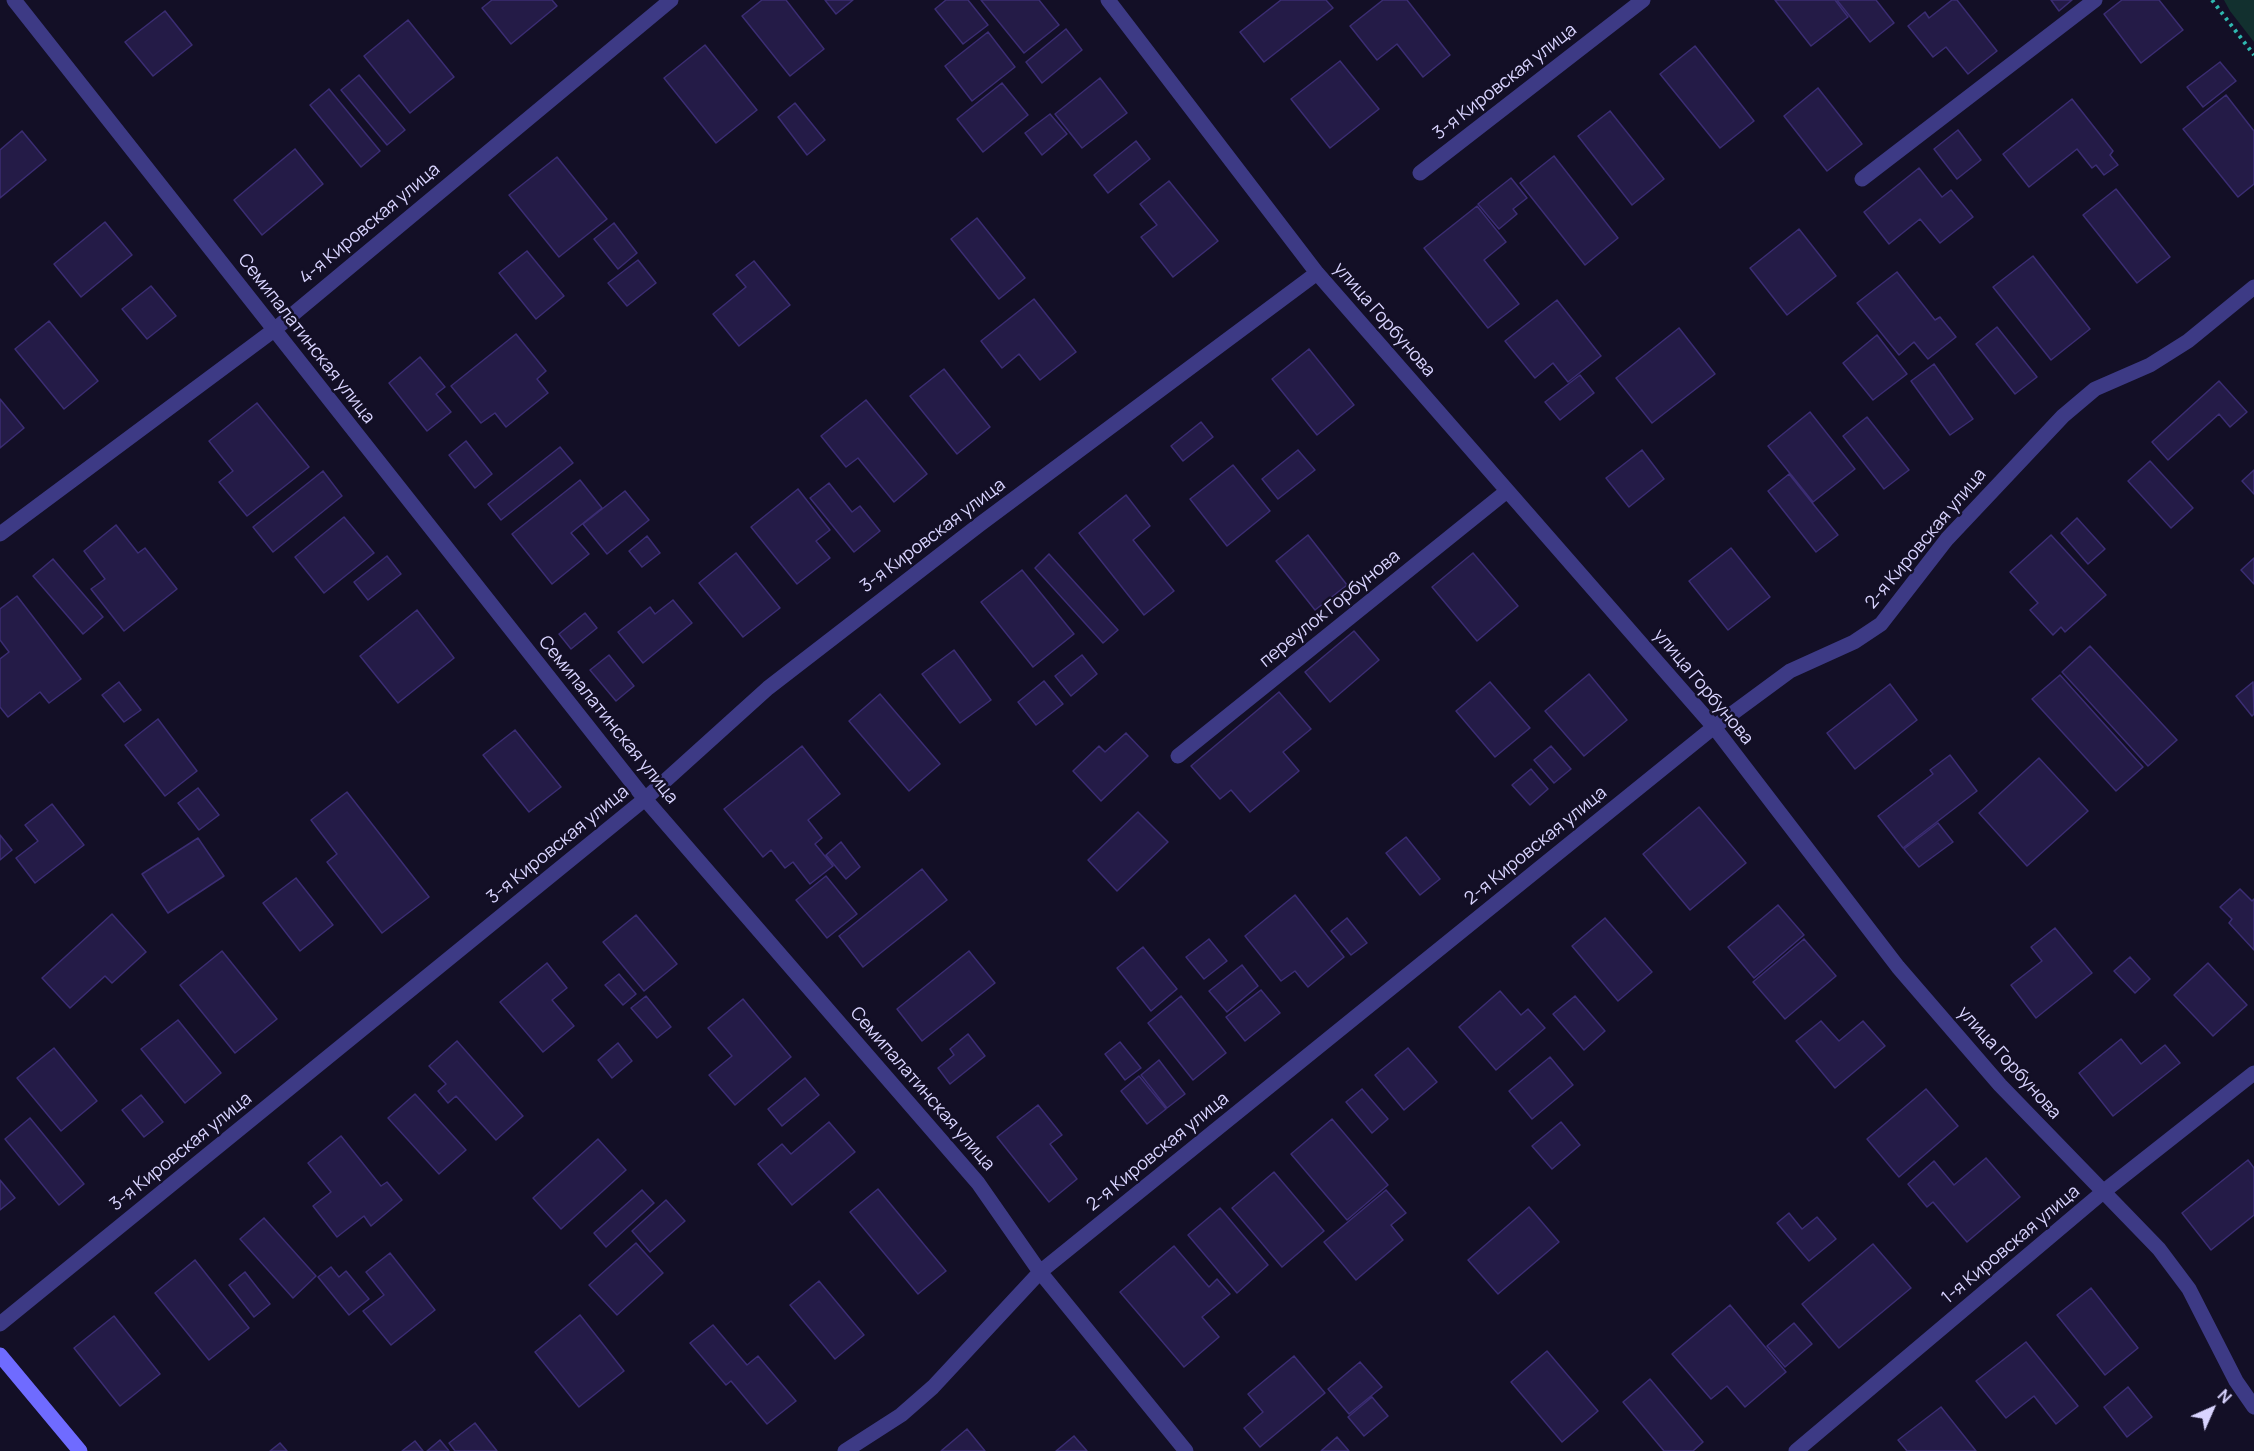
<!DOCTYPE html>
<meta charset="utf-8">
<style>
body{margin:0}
#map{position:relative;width:2254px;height:1451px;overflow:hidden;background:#130f26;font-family:Manrope,sans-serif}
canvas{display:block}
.north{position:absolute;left:2182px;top:1379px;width:60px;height:60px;-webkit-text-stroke:4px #130f26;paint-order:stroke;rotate:45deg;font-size:16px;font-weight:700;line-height:24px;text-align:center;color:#d9d4ff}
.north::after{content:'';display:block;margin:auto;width:21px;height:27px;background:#d9d4ff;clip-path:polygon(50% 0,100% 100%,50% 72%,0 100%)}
</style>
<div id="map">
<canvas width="2254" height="1451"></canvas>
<div class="north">N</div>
</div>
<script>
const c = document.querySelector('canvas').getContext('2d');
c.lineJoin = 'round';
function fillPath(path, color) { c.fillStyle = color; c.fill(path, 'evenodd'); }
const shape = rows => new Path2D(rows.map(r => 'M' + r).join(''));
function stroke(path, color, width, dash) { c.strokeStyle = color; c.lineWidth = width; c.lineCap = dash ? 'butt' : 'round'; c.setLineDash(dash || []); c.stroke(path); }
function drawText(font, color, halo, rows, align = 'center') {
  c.font = font + ' Manrope,sans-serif'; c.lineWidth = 5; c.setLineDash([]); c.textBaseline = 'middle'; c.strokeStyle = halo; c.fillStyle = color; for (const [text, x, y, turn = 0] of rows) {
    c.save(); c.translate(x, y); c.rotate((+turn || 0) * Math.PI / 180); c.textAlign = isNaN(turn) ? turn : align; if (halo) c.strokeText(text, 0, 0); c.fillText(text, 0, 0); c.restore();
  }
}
const green = shape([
 [2224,0,2254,0,2254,42,2230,11]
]);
const building = shape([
 [492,0,552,0,557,6,511,44,482,8,492,0],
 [762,0,786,0,824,49,790,76,742,16,762,0],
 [825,0,853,0,836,14,825,0],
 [946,0,968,0,988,25,963,44,935,9,946,0],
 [981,0,1039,0,1059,25,1024,53,981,0],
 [1281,0,1326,0,1333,8,1264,62,1240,32,1281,0],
 [1383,0,1407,0,1450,55,1423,77,1397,44,1377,60,1350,26,1383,0],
 [1775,0,1835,0,1848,17,1811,46,1775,0],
 [1837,0,1876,0,1894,23,1870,42,1837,0],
 [1952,0,1957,0,1997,51,1968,74,1946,47,1933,57,1908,26,1925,12,1929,18,1952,0],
 [2051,0,2072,0,2059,11,2051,0],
 [2122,0,2159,0,2183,30,2141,63,2104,14,2122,0],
 [165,11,192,45,153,76,125,42,165,11],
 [408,20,454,77,410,113,364,56,408,20],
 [1066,29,1082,50,1042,83,1026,62,1066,29],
 [988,32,1015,67,972,101,945,66,988,32],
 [705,45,757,110,716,143,664,78,705,45],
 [1695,46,1754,121,1720,148,1660,74,1695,46],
 [1340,61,1379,109,1330,148,1291,99,1340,61],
 [2220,62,2236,81,2203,107,2187,87,2220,62],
 [359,75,405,130,387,145,341,90,359,75],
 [1100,78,1127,113,1082,148,1055,114,1100,78],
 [1002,83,1028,115,983,152,957,119,1002,83],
 [1818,88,1862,144,1827,171,1784,116,1818,88],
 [329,89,380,151,361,167,310,105,329,89],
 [2226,95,2254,131,2254,184,2238,197,2183,129,2226,95],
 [2072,99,2113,151,2110,155,2118,165,2104,175,2096,165,2092,168,2077,149,2029,187,2003,154,2072,99],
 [795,103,825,140,807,155,778,117,795,103],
 [1610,111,1664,179,1632,205,1578,136,1610,111],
 [1050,114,1067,134,1042,155,1025,133,1050,114],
 [1958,130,1981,160,1957,179,1934,149,1958,130],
 [22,131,46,160,0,198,0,150,22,131],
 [1136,141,1150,159,1108,193,1094,175,1136,141],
 [295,149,323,184,262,235,234,200,295,149],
 [1554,156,1618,238,1585,265,1520,183,1554,156],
 [557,157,607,219,559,257,509,195,557,157],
 [1919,168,1942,197,1951,190,1973,217,1940,243,1920,219,1889,244,1864,212,1919,168],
 [1511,178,1527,198,1513,209,1517,214,1499,229,1478,204,1511,178],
 [1169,181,1218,241,1173,277,1141,237,1157,225,1140,204,1169,181],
 [2116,189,2170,257,2137,283,2083,215,2116,189],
 [1477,206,1506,242,1484,260,1519,304,1488,328,1424,248,1477,206],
 [977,218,1025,278,999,299,951,239,977,218],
 [105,222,132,255,81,297,54,264,105,222],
 [614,223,637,253,618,269,594,239,614,223],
 [1799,229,1836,276,1787,315,1750,268,1799,229],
 [527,251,564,296,536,319,499,273,527,251],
 [2033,256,2090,329,2051,360,1993,287,2033,256],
 [638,260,656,283,627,306,608,283,638,260],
 [754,261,790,305,739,346,713,314,746,287,736,275,754,261],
 [1897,272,1935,320,1940,317,1956,337,1928,359,1914,342,1899,355,1857,303,1897,272],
 [151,286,176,316,147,339,122,309,151,286],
 [1034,299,1076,352,1040,380,1019,354,1002,368,981,341,1034,299],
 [1557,300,1601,356,1568,382,1553,363,1535,378,1505,341,1557,300],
 [49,321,98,381,64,409,15,349,49,321],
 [1997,327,2037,377,2015,394,1976,344,1997,327],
 [1679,328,1715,374,1652,423,1616,378,1679,328],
 [516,334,546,371,537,379,548,393,506,427,495,413,481,423,451,386,516,334],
 [1877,335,1907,374,1873,400,1843,363,1877,335],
 [1309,349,1354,405,1317,435,1272,379,1309,349],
 [420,357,445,387,436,394,451,412,427,431,389,383,420,357],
 [1934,364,1973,419,1950,435,1911,381,1934,364],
 [944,369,990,427,957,454,910,396,944,369],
 [1580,375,1594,393,1560,420,1545,402,1580,375],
 [2219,381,2247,412,2230,427,2219,414,2168,460,2152,442,2219,381],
 [0,399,24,428,0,448,0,399],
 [866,400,927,474,894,502,858,458,846,467,821,436,866,400],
 [257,403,309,467,247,516,219,482,233,471,209,441,257,403],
 [1810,412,1855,469,1813,502,1768,446,1810,412],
 [1867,417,1909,470,1884,489,1843,436,1867,417],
 [1201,422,1213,437,1183,461,1171,446,1201,422],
 [466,441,492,474,475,488,449,455,466,441],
 [560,447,573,463,501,520,488,504,560,447],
 [1298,450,1315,470,1278,499,1262,479,1298,450],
 [1642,450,1664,479,1629,507,1606,478,1642,450],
 [2150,461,2193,508,2171,528,2128,481,2150,461],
 [1233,465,1270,511,1227,546,1190,499,1233,465],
 [2254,470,2254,494,2242,481,2254,470],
 [323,471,342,496,273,552,253,527,323,471],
 [1789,474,1838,535,1816,552,1768,491,1789,474],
 [580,480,602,508,571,533,589,554,552,584,512,534,580,480],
 [829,483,852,512,860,506,880,531,854,552,810,498,829,483],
 [798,489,830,530,816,541,830,558,797,584,751,527,798,489],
 [625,491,649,520,607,554,583,524,625,491],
 [1126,495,1150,526,1133,540,1174,591,1144,615,1079,533,1126,495],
 [344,517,374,553,324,593,295,557,344,517],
 [2077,518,2105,549,2088,564,2061,533,2077,518],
 [116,525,138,553,145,548,177,589,124,631,91,589,105,579,84,551,116,525],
 [1308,535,1347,585,1315,610,1276,561,1308,535],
 [2051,535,2106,595,2065,632,2061,627,2053,635,2030,610,2038,603,2010,572,2051,535],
 [647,536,660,553,642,567,629,551,647,536],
 [1731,548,1770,597,1728,630,1689,581,1731,548],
 [736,553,780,608,743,637,699,583,736,553],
 [1473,553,1518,606,1477,641,1432,587,1473,553],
 [1049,554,1118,630,1103,643,1035,568,1049,554],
 [387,556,401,574,368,600,354,582,387,556],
 [2254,558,2254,584,2241,570,2254,558],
 [53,559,103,617,83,634,33,576,53,559],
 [1022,570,1074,634,1033,667,981,602,1022,570],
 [17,596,81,679,49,703,40,692,8,717,0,707,0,659,9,652,0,640,0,609,17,596],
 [673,600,692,623,643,663,618,632,650,607,655,614,673,600],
 [417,610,454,658,398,703,360,656,417,610],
 [585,613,597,628,571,649,559,634,585,613],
 [1354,631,1379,660,1330,702,1305,672,1354,631],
 [2090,646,2177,740,2148,766,2062,672,2090,646],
 [954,650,991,700,960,723,922,674,954,650],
 [609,655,634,686,616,701,590,670,609,655],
 [1082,655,1097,674,1071,696,1055,676,1082,655],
 [1589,674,1627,720,1584,756,1545,711,1589,674],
 [2060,675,2143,767,2116,791,2032,699,2060,675],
 [1044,681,1063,704,1036,725,1018,702,1044,681],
 [119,682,141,710,124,722,102,695,119,682],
 [1490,682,1530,728,1495,757,1456,711,1490,682],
 [2253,682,2254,714,2252,716,2236,696,2253,682],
 [1890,684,1917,720,1855,769,1827,733,1890,684],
 [1279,692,1311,729,1283,752,1299,771,1250,812,1231,790,1220,799,1191,766,1279,692],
 [880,694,940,764,909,791,849,721,880,694],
 [158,719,197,771,165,796,125,745,158,719],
 [515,730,561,787,529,812,483,755,515,730],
 [1126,733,1148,756,1101,801,1073,771,1099,746,1105,752,1126,733],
 [802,746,840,794,808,820,822,838,815,844,833,866,810,884,793,862,785,868,771,850,763,857,724,809,802,746],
 [1551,746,1571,769,1554,783,1534,760,1551,746],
 [1950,755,1977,791,1903,848,1878,816,1933,774,1930,770,1950,755],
 [2039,758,2088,811,2027,866,1979,813,2039,758],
 [1531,769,1548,789,1530,805,1512,785,1531,769],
 [198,788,219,815,199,830,178,803,198,788],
 [347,792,429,897,382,933,327,862,337,854,311,820,347,792],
 [52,804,84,845,35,883,16,858,38,841,25,825,52,804],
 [1699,807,1746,863,1690,910,1643,854,1699,807],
 [1138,812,1168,842,1117,891,1088,860,1138,812],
 [1938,823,1953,842,1919,867,1904,849,1938,823],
 [0,835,12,850,0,860,0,835],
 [1406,837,1440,879,1420,895,1386,853,1406,837],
 [198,838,224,876,168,913,142,874,198,838],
 [841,842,860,867,846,879,826,855,841,842],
 [922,869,947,900,863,967,839,936,922,869],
 [826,876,857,914,827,938,796,900,826,876],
 [296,878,333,925,300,951,263,903,296,878],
 [2240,889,2252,901,2254,899,2254,950,2229,923,2232,919,2220,907,2240,889],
 [1295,895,1344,957,1308,987,1295,971,1281,981,1245,936,1295,895],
 [1778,905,1804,935,1754,978,1728,947,1778,905],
 [112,914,146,952,112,983,105,976,70,1008,42,978,112,914],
 [636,915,677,964,644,991,603,942,636,915],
 [1347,918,1367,943,1351,955,1331,931,1347,918],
 [1605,918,1652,972,1618,1001,1572,946,1605,918],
 [2055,928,2092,973,2036,1018,2011,985,2042,961,2031,947,2055,928],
 [1209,939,1227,961,1204,979,1186,957,1209,939],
 [1804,939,1836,976,1785,1019,1753,982,1804,939],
 [1143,947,1177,989,1151,1011,1117,968,1143,947],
 [222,951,277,1019,235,1053,180,985,222,951],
 [969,951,995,983,922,1041,897,1009,969,951],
 [2130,957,2150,979,2135,993,2114,971,2130,957],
 [547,963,567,988,552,1000,574,1026,543,1052,500,1002,547,963],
 [2208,963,2247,1005,2213,1036,2174,995,2208,963],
 [1242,965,1258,986,1227,1012,1209,991,1242,965],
 [619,974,636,994,623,1005,605,985,619,974],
 [1261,990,1280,1013,1245,1041,1226,1017,1261,990],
 [1500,991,1521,1015,1528,1009,1545,1028,1496,1070,1459,1027,1500,991],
 [646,996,671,1027,657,1038,631,1008,646,996],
 [1181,996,1226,1053,1193,1080,1148,1023,1181,996],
 [1575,996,1605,1031,1584,1050,1553,1014,1575,996],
 [743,999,791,1057,735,1105,709,1075,732,1056,708,1028,743,999],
 [178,1020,221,1073,185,1103,141,1049,178,1020],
 [1821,1021,1839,1041,1863,1021,1885,1046,1835,1088,1796,1041,1821,1021],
 [968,1034,985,1056,950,1084,938,1068,954,1055,950,1049,968,1034],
 [2121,1039,2141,1064,2165,1045,2180,1063,2113,1116,2079,1073,2121,1039],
 [457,1041,523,1116,496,1140,456,1096,448,1103,438,1091,446,1084,429,1066,457,1041],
 [1120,1042,1141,1068,1125,1080,1105,1054,1120,1042],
 [618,1043,632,1061,612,1078,598,1060,618,1043],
 [54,1048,97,1101,61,1131,17,1078,54,1048],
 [1408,1048,1437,1082,1404,1110,1375,1075,1408,1048],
 [1550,1057,1573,1085,1532,1119,1509,1091,1550,1057],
 [1159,1060,1185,1094,1167,1108,1141,1075,1159,1060],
 [1139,1076,1166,1109,1147,1124,1121,1091,1139,1076],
 [805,1078,819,1095,782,1126,768,1109,805,1078],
 [1362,1089,1388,1119,1372,1133,1346,1102,1362,1089],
 [1926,1089,1958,1126,1899,1177,1867,1139,1926,1089],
 [415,1094,466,1150,439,1174,388,1118,415,1094],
 [141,1095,163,1122,144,1137,122,1110,141,1095],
 [1038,1105,1062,1135,1050,1144,1077,1179,1049,1202,997,1137,1038,1105],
 [30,1118,84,1184,59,1205,5,1139,30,1118],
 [1332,1119,1388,1185,1347,1220,1291,1154,1332,1119],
 [829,1122,855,1152,792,1205,758,1164,782,1144,791,1154,829,1122],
 [1561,1122,1580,1145,1552,1169,1532,1146,1561,1122],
 [341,1136,381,1186,387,1182,402,1200,371,1226,364,1216,337,1237,313,1206,331,1192,308,1163,341,1136],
 [598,1139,626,1170,561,1229,533,1198,598,1139],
 [1986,1158,2020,1197,1967,1242,1933,1202,1927,1207,1908,1184,1934,1161,1954,1185,1986,1158],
 [2248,1160,2254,1168,2254,1215,2211,1250,2182,1213,2248,1160],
 [1274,1172,1324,1231,1282,1267,1232,1208,1274,1172],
 [0,1180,15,1198,0,1210,0,1180],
 [878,1189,946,1271,918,1294,850,1212,878,1189],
 [642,1190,654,1203,606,1247,594,1233,642,1190],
 [1386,1190,1406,1213,1391,1225,1403,1240,1356,1280,1324,1242,1386,1190],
 [666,1200,685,1221,650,1252,632,1231,666,1200],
 [1529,1207,1559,1242,1498,1294,1468,1260,1529,1207],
 [1220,1208,1268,1265,1237,1293,1188,1235,1220,1208],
 [1789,1213,1802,1229,1817,1217,1836,1239,1809,1261,1777,1223,1789,1213],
 [264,1218,316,1276,293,1298,240,1239,264,1218],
 [636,1243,663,1273,617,1315,589,1285,636,1243],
 [1873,1244,1911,1288,1839,1348,1802,1304,1873,1244],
 [1174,1246,1209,1287,1217,1279,1230,1294,1202,1317,1219,1337,1184,1367,1120,1292,1174,1246],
 [390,1253,435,1310,391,1345,363,1311,384,1295,366,1272,390,1253],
 [195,1260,249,1328,209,1360,155,1293,195,1260],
 [331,1267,339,1277,346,1271,369,1299,349,1315,318,1277,331,1267],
 [245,1272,270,1304,254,1317,229,1285,245,1272],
 [819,1281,864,1335,835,1359,790,1305,819,1281],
 [2091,1288,2138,1348,2105,1375,2057,1315,2091,1288],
 [1730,1305,1786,1372,1745,1407,1727,1386,1711,1399,1672,1354,1730,1305],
 [580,1315,624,1371,579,1407,535,1352,580,1315],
 [114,1316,160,1374,120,1406,74,1348,114,1316],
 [1794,1323,1812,1344,1785,1367,1767,1346,1794,1323],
 [713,1325,747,1365,758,1356,796,1401,767,1424,731,1381,726,1385,690,1343,713,1325],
 [2026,1342,2078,1406,2056,1424,2034,1396,2006,1418,1976,1381,2026,1342],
 [1547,1351,1598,1411,1562,1442,1511,1382,1547,1351],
 [1294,1356,1325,1393,1260,1447,1244,1428,1263,1412,1248,1394,1294,1356],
 [1360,1362,1382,1387,1349,1414,1328,1389,1360,1362],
 [1650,1379,1703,1442,1693,1451,1664,1451,1623,1402,1650,1379],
 [2128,1387,2152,1417,2127,1437,2104,1407,2128,1387],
 [1372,1397,1388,1416,1364,1436,1348,1417,1372,1397],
 [1941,1407,1976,1451,1907,1451,1898,1440,1941,1407],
 [475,1423,497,1451,455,1451,449,1443,475,1423],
 [967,1429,985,1451,941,1451,967,1429],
 [1074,1436,1087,1451,1056,1451,1074,1436],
 [1337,1437,1349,1451,1321,1451,1337,1437],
 [440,1440,449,1451,427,1451,440,1440],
 [415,1441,423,1451,402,1451,415,1441],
 [280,1443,287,1451,270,1451,280,1443]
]);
const path = shape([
 [2212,0,2254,55]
]);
const minor = shape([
 [14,0,645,799,978,1183,1040,1272,1186,1451],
 [1108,0,1317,273,1714,727,1898,967,2000,1085,2159,1249,2189,1289,2236,1381,2254,1407],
 [1420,173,1643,0],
 [1862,179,2095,0],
 [0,534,274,330,671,0],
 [1178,756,1507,491],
 [0,1324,645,799,768,688,979,525,1317,273],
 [845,1451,901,1415,933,1387,1040,1272,1714,727,1790,671,1854,642,1881,624,1947,539,2063,416,2095,389,2150,365,2188,341,2254,287],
 [1796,1451,2103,1192,2254,1073]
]);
const secondary = shape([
 [0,1355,80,1451]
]);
const streetNames = [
 ["3-я Кировская улица",1505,82,-38],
 ["4-я Кировская улица",370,224,-40],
 ["улица Горбунова",1384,320,49],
 ["Семипалатинская улица",306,339,52],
 ["3-я Кировская улица",933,536,-37],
 ["2-я Кировская улица",1926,539,-50],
 ["переулок Горбунова",1330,609,-39],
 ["улица Горбунова",1703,687,50],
 ["Семипалатинская улица",608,720,51],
 ["3-я Кировская улица",558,845,-39],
 ["2-я Кировская улица",1536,846,-39],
 ["улица Горбунова",2009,1063,48],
 ["Семипалатинская улица",922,1089,49],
 ["3-я Кировская улица",181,1152,-39],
 ["2-я Кировская улица",1158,1152,-39],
 ["1-я Кировская улица",2011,1245,-40]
];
fillPath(green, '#12302f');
fillPath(building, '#241b47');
stroke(building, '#3b2d73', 1.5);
stroke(path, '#2fb8b0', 4, [3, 4.5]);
stroke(minor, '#3d3a85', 15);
stroke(secondary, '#6f6bff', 15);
drawText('18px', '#d9d4ff', '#130f26', streetNames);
</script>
